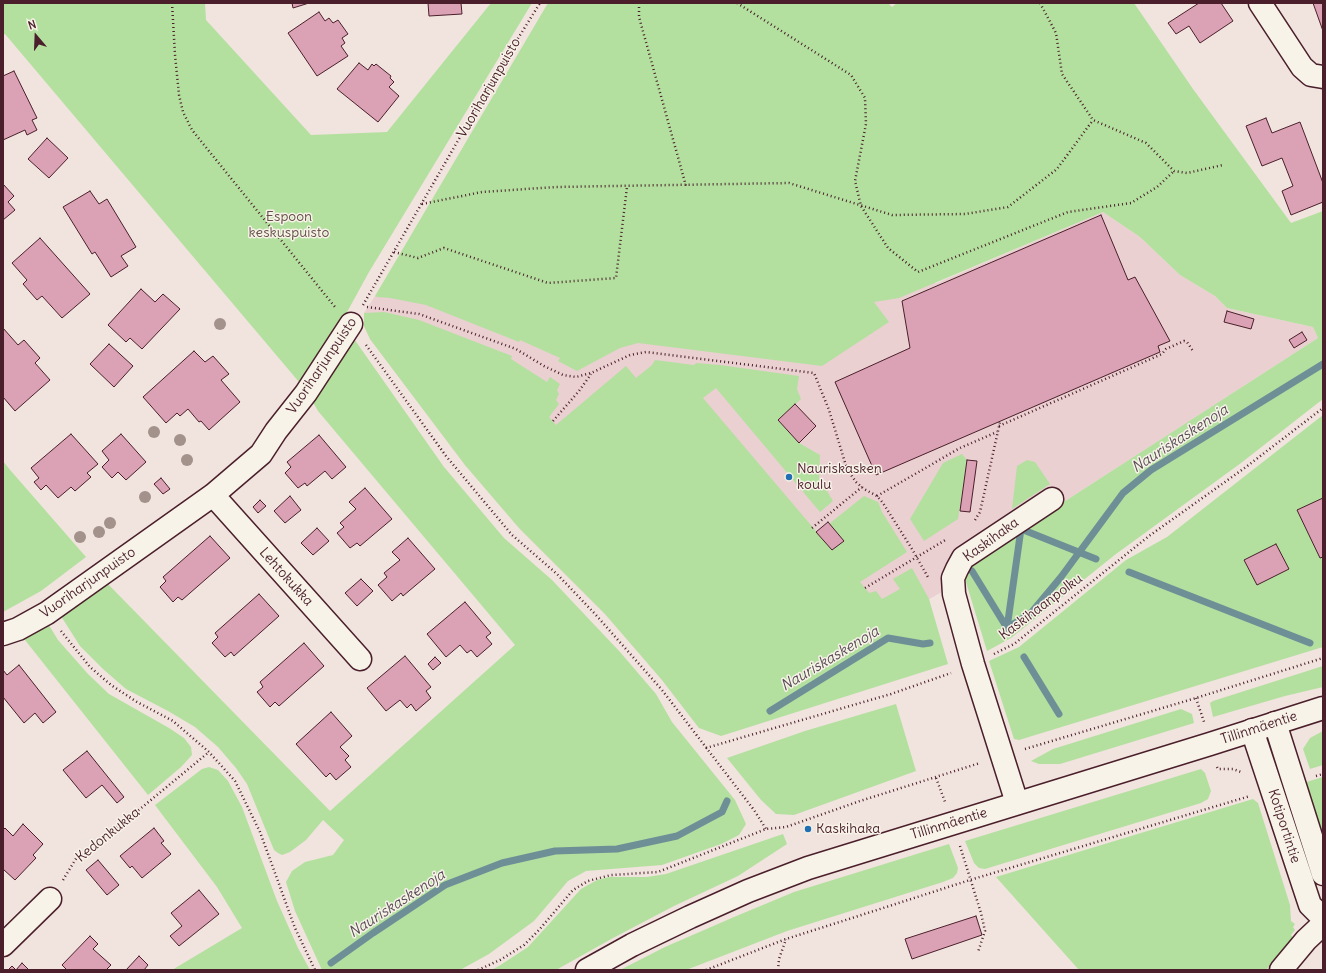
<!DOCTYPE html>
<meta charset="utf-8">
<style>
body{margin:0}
#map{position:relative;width:1326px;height:973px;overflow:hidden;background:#f1e3de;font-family:Delius,sans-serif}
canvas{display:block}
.frame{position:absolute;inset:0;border:4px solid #4a1f2b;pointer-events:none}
.north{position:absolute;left:16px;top:16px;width:40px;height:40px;-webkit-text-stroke:3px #f7f3e8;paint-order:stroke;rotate:341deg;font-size:11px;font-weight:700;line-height:16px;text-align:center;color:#4a1f2b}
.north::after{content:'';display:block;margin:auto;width:14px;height:18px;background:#4a1f2b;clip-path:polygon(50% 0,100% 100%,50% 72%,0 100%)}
</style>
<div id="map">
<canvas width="1326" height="973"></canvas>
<div class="frame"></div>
<div class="north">N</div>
</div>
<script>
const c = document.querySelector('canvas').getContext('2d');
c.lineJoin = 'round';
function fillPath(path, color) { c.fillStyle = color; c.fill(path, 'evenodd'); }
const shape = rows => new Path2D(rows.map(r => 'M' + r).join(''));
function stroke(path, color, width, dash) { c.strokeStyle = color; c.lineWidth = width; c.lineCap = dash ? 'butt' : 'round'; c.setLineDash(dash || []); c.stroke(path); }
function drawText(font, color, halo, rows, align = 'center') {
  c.font = font + ' Delius,sans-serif'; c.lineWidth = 3; c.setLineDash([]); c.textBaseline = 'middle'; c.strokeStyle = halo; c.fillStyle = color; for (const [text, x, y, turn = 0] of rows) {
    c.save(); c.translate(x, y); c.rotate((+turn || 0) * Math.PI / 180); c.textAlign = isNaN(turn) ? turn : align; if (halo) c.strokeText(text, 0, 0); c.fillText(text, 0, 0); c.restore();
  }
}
const built = shape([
 [1103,212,1140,237,1180,275,1215,296,1227,308,1313,327,1318,338,969,563,965,570,965,579,699,728,662,680,605,614,519,528,465,465,370,339,364,326,364,313,375,296,410,285,937,283]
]);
const green = shape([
 [3,3,205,3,206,20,311,135,387,132,491,3,532,3,369,272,340,325,299,382,5,34,3,35],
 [548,3,888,3,892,7,897,3,1134,3,1193,89,1291,223,1323,211,1323,399,1241,463,1116,554,1011,638,987,651,965,579,965,570,969,563,1318,338,1313,327,1227,308,1215,296,1180,275,1140,237,1103,212,899,298,874,302,889,322,822,366,638,343,620,348,577,371,558,361,560,358,520,340,519,342,426,305,390,298,377,297,375,296],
 [384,312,419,320,512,356,511,359,547,382,550,377,560,384,557,390,559,394,556,400,559,404,549,417,556,425,626,366,636,378,652,365,655,360,694,365,696,363,720,365,799,376,797,389,801,399,778,420,799,443,820,455,819,478,833,501,820,512,716,388,703,398,832,550,844,541,829,524,864,496,878,502,882,512,907,552,860,582,869,593,876,591,882,599,900,589,893,579,912,568,929,599,948,664,721,736,699,728,662,680,605,614,519,528,465,465,370,339,364,326,364,313],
 [352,336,444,467,504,538,552,580,620,652,656,694,672,722,735,800,746,824,739,835,721,844,662,865,586,871,568,881,534,921,489,954,460,970,322,970,295,911,286,882,292,871,305,862,333,855,344,840,323,820,306,840,290,852,282,855,278,853,274,850,247,784,236,768,218,747,195,727,168,711,126,689,103,669,80,646,59,613,105,581,330,811,515,645,318,411,310,397],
 [1323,415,1323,647,1019,740,1014,739,989,661,1019,647,1126,560,1167,537],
 [962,454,967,460,958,519,924,541,910,519,943,463],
 [1027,460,1035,462,1050,484,1012,509,1017,466],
 [3,461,11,471,86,557,41,591,3,612],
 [47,622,58,640,88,674,109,694,169,728,184,738,191,747,192,755,181,767,148,795,21,635],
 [1323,666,1323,687,1285,696,1213,717,1210,703,1213,701],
 [896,704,916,771,794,815,776,814,761,800,727,758,805,731],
 [1181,709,1192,714,1194,723,1060,764,1039,764,1031,761,1053,749],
 [1323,731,1323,765,1310,769,1303,749,1310,738],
 [209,767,218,770,228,781,242,807,277,901,298,948,310,970,172,970,242,928,217,887,155,805,202,769],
 [1201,769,1205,773,1211,791,1208,799,1201,803,985,869,979,868,974,863,965,841],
 [1323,777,1323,846,1303,783],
 [1253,799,1258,803,1290,905,1291,921,1295,924,1293,927,1295,930,1291,935,1293,938,1266,970,1079,970,996,877],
 [783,834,787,844,738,876,674,906,613,938,556,970,491,970,499,966,528,947,581,889,597,880,609,877,647,877,666,874],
 [949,844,958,868,957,873,953,878,943,882,787,931,686,970,620,970,665,947,734,917,794,892]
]);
const stream = shape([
 [972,571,1007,628],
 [1129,572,1310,643],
 [1007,628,1031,613,1061,577,1123,493,1151,470,1323,364],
 [1007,628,1021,529,1096,559],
 [1024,657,1059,714],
 [770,711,888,638,923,644,930,643],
 [331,963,373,933,445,885,502,863,555,851,617,849,677,836,722,812,727,801]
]);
const building = shape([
 [292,3,309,3,293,8,292,3],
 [428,3,461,3,462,14,429,16,428,3],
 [1199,3,1221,3,1233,21,1200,43,1189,26,1176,34,1168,23,1199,3],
 [1313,3,1323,3,1323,31,1313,3],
 [319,12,325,21,329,18,333,23,338,20,348,34,342,38,345,43,341,46,348,56,317,76,288,33,319,12],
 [359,63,368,70,372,64,374,66,376,64,391,76,390,78,394,82,389,87,399,96,378,122,337,89,359,63],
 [14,71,37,118,32,120,37,130,27,135,25,130,3,140,3,76,14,71],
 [1266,118,1272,133,1300,122,1323,183,1323,202,1291,215,1282,191,1293,186,1282,158,1262,166,1246,126,1266,118],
 [47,138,68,158,49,178,28,159,47,138],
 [3,184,14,196,8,202,15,210,3,220,3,184],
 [90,191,99,204,107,199,136,247,121,256,128,266,111,277,95,252,92,254,63,207,90,191],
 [1101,215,1128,280,1135,277,1170,341,1158,346,1160,352,876,475,835,382,910,348,902,301,1101,215],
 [40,238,90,294,62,318,42,296,37,300,23,284,27,280,12,263,40,238],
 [141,289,155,302,163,294,180,309,142,349,130,338,126,342,108,325,141,289],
 [1227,311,1254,319,1251,329,1224,322,1227,311],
 [3,328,18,345,24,340,40,358,35,363,50,380,15,411,3,397,3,328],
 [1302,332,1307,340,1294,348,1289,340,1302,332],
 [109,344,133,366,114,387,90,364,109,344],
 [194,351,205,362,213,356,229,374,221,380,240,402,209,430,201,421,199,422,188,409,180,416,177,413,166,423,143,397,194,351],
 [795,404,816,426,799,443,778,420,795,404],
 [71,434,98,464,87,473,91,477,75,491,71,487,58,498,46,485,41,490,34,482,39,478,31,468,71,434],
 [121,434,146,462,126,480,118,472,112,478,102,467,109,460,102,451,121,434],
 [319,435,346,467,332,479,325,471,307,486,305,483,298,488,285,473,291,467,287,462,319,435],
 [967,460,977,461,970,512,960,511,967,460],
 [161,478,170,489,163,494,154,484,161,478],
 [365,488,392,519,360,546,357,543,350,548,337,533,344,527,340,523,356,509,349,502,365,488],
 [290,496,301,510,285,523,274,511,290,496],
 [1323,498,1323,557,1320,558,1297,510,1323,498],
 [260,500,266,506,258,513,253,507,260,500],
 [828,522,844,541,832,550,816,532,828,522],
 [317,528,329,541,313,555,301,543,317,528],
 [210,536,230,558,182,600,178,597,173,602,160,587,166,581,163,577,210,536],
 [408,538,435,569,403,596,401,593,392,601,378,585,387,577,384,573,400,560,392,552,408,538],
 [1276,544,1289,569,1257,585,1244,560,1276,544],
 [361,579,373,591,357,606,345,593,361,579],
 [259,594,279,616,234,656,231,652,225,657,212,643,218,637,215,633,259,594],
 [465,602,491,633,486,637,492,644,477,657,471,650,467,653,460,645,446,657,427,634,465,602],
 [304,643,324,666,279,706,275,702,270,707,257,692,263,687,260,682,304,643],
 [405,656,431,687,426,691,431,698,416,711,411,704,407,708,400,700,386,711,367,688,405,656],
 [435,657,441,663,433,670,428,664,435,657],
 [19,665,56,712,43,723,35,713,24,723,3,697,3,670,7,675,19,665],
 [331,712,352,736,340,747,349,756,345,760,351,767,336,780,330,773,326,777,296,744,331,712],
 [87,751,124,797,117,803,102,785,86,798,63,770,87,751],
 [23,824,43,844,33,855,36,858,15,880,3,869,3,830,5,828,13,836,23,824],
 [154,828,164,841,161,843,171,854,142,878,132,866,130,868,120,856,154,828],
 [98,860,119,885,107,895,86,870,98,860],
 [199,890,219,914,179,946,170,936,182,926,171,913,199,890],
 [976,916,982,935,912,959,905,939,976,916],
 [90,936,98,944,93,949,111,965,106,970,67,970,62,965,90,936],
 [139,956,148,965,144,970,126,970,139,956],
 [22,963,29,970,8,970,12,966,16,970,22,963]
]);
const path = shape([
 [172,3,175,55,179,95,183,112,192,130,335,307],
 [639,3,639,17,686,186],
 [737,3,851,75,865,98,866,124,855,181,861,206,888,248,918,272,1068,212,1131,203,1157,187,1174,171],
 [1040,3,1056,33,1062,74,1093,120,1146,143,1174,171,1187,173,1223,165],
 [422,204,482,192,556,187,789,183,892,215,965,214,1008,207,1057,169,1093,120],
 [394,252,418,258,444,248,548,283,616,278,627,187],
 [363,305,504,61,540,3],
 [367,307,419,314,516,349,544,366,563,375,576,377,591,373,630,355,646,352,814,373,829,410,847,469,856,482,864,489,877,496,883,503,912,549,929,579],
 [366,345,446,456,512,535,557,574,596,615,662,690,754,810,766,829],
 [553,421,579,391,591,374],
 [999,426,1162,354,1166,349,1184,341,1187,342,1193,351],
 [877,496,960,448,997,432],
 [975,520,980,512,1000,422],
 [812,528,862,487],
 [865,588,947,539],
 [61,631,90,667,111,685,137,702,173,721,209,752,235,781,260,832,295,928,315,970],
 [994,654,1014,644,1149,536,1246,467,1323,408],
 [1196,698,1204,722],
 [706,748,891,694,951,673],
 [1025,749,1196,698,1323,658],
 [1217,767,1218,769,1233,769,1241,772],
 [1316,776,1323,774],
 [936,778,945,802],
 [960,846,981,913,985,931,978,952],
 [63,880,77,857,140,809,209,752],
 [478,970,500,960,524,945,539,930,573,890,588,881,611,875,658,872,766,829,786,827,860,801,980,763],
 [706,970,786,939,849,919,970,880,1250,796],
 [778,970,779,959,786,939]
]);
const minor = shape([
 [1260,3,1302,67,1311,75,1323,77],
 [213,495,360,659],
 [3,634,18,629,47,613,213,495,261,454,276,431,306,393,351,324],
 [1275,723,1323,874],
 [1252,730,1310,905,1323,918],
 [1017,803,973,664,954,594,953,578,957,569,963,558,1052,499],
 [3,945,50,899],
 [1281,970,1306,940,1323,924]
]);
const tertiary = shape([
 [587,970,632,945,690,917,748,891,808,868,1210,744,1323,708]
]);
const trees = [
 [220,324],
 [154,432],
 [180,440],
 [187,460],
 [145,497],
 [110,523],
 [99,532],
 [80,537]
];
const markers = [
 [789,477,4,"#1f6fb2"],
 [808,829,4,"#1f6fb2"]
];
const streetNames = [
 ["Vuoriharjunpuisto",489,88,-60],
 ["Vuoriharjunpuisto",322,366,-56],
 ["Kaskihaka",991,540,-36],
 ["Lehtokukka",286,577,48],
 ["Vuoriharjunpuisto",88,583,-35],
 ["Kaskihaanpolku",1041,607,-37],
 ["Tillinmäentie",1259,728,-18],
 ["Tillinmäentie",949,824,-17],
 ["Kotiportintie",1284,826,72],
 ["Kedonkukka",108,835,-39]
];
const parkNames = [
 ["Espoon",289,217],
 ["keskuspuisto",289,233]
];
const poiNames = [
 ["Nauriskasken",797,469],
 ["koulu",797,485],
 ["Kaskihaka",816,829]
];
const waterNames = [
 ["Nauriskaskenoja",1180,439,-33],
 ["Nauriskaskenoja",830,659,-31],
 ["Nauriskaskenoja",397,904,-33]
];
fillPath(built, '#ead0d1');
fillPath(green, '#b3e09f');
stroke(stream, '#6f8f96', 7);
fillPath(building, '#daa2b4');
stroke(building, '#4a1f2b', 1);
stroke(minor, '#4a1f2b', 25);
stroke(tertiary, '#4a1f2b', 25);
stroke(path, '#4a1f2b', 2.5, [1, 3]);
stroke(minor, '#f7f3e8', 22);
stroke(tertiary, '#f7f3e8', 22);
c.fillStyle = '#a3928c';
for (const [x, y] of trees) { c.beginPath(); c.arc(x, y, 6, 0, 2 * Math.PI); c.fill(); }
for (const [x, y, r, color] of markers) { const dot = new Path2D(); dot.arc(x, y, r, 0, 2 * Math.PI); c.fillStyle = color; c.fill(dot); stroke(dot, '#f7f3e8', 1.5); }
drawText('14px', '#4a1f2b', '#f7f3e8', streetNames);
drawText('14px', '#644f48', '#f7f3e8', parkNames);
drawText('14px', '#4a1f2b', '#f7f3e8', poiNames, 'left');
drawText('italic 15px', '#5a4e58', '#f7f3e8', waterNames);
</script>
